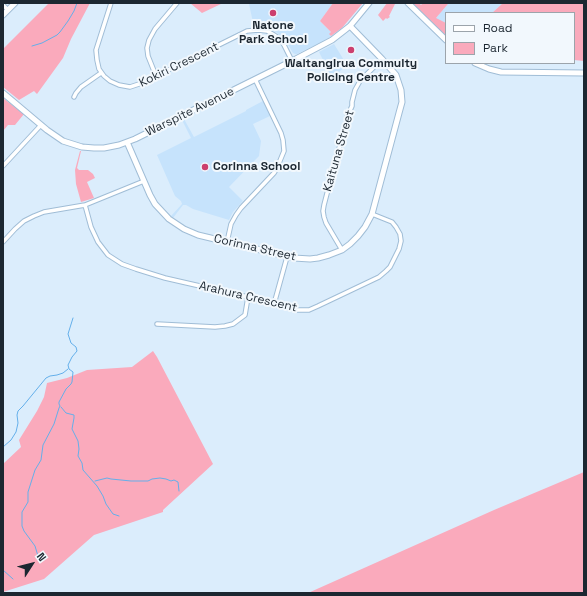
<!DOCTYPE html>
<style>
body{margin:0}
#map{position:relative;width:587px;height:596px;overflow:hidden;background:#dbedfc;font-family:"Space Grotesk",sans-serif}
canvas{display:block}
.frame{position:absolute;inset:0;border:4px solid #1c2731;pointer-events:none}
.legend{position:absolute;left:445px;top:12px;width:130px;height:52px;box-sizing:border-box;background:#f2f8fd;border:1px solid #9ca4ab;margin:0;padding:5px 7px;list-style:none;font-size:12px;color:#1c2731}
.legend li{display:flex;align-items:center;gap:8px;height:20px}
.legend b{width:20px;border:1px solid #9ca4ab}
.north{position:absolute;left:12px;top:544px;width:40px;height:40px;-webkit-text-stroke:3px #f2f8fd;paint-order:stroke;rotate:54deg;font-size:11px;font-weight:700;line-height:16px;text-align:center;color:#1c2731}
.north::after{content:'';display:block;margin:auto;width:14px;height:18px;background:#1c2731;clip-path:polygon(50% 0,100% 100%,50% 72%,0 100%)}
</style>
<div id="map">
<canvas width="587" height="596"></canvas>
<div class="frame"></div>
<ul class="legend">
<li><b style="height:5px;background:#fff"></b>Road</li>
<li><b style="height:11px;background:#faaabc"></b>Park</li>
</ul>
<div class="north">N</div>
</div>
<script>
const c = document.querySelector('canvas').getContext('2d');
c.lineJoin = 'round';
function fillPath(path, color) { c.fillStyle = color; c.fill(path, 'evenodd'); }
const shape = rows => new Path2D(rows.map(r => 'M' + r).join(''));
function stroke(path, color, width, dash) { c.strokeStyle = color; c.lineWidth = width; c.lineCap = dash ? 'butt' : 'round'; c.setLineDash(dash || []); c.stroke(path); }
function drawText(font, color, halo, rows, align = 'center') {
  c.font = font + ' "Space Grotesk",sans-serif'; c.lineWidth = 4; c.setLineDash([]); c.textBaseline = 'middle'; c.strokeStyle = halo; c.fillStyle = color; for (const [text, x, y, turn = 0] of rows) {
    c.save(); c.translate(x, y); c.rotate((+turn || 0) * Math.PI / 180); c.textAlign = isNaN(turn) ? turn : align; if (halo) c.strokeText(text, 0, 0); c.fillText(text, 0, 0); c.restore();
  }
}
const built = shape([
 [251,3,333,3,320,21,331,32,330,34,332,37,297,54,295,54,293,53,286,41,276,32,264,27,254,27,249,4],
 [448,3,503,3,492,13,446,13,446,23,435,19,448,4],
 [334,44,347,65,332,78,319,52],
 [263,101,270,116,253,124,261,141,259,156,229,187,243,201,233,212,229,220,193,209,186,205,183,205,173,218,171,216,182,204,181,201,175,196,157,155,191,138,182,120,184,119,194,137,246,111,246,110]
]);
const green = shape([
 [49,3,90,3,71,39,63,58,37,94,34,91,19,100,3,87,3,49],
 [190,3,223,3,202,13],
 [333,3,363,3,342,28,331,36,329,34,331,32,320,21],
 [387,3,394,3,395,4,389,16,390,17,387,19,386,18,383,21,378,15],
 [411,3,419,3,421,5,423,3,448,3,448,4,436,18,446,23,446,37],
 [503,3,584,3,584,61,574,60,574,13,492,13],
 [3,98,24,114,15,125,8,125,3,131],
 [80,151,81,151,77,168,79,170,88,170,93,174,95,178,87,182,94,198,81,202,76,184,75,170],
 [153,351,157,357,213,464,163,510,163,512,94,535,44,579,3,592,3,464,21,447,19,440,37,411,44,397,47,383,67,378,87,370,132,367],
 [584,472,584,593,308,593,494,510]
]);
const stream = shape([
 [32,46,42,43,57,35,60,32,68,21,74,11,77,3],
 [61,407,66,413,74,415,74,418,72,429,78,441,79,449,78,456,82,463,83,470,97,486,103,496,106,504,113,514,119,516],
 [3,447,11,440,16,432,18,423,17,415,18,411,23,406,46,378,50,376,57,375,63,373,68,369],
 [95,481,107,478,111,479,131,481,148,481,152,479,160,478,166,479,171,481,174,480,178,482,179,491],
 [38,556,35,546,24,531,22,526,22,512,28,502,28,492,35,470,41,460,43,445,54,424,59,408,60,406,59,404,59,402,66,389,71,384,72,382,73,372,69,369,68,365,72,357,77,351,76,347,71,343,68,334,73,318],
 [3,570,13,579]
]);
const street = shape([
 [111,3,96,50,97,60,99,69,104,76,110,81,119,85,130,87,142,83,247,31,258,30,267,31,274,35,280,39,284,45,292,61],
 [3,5,8,10],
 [156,76,148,56,147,48,149,40,155,29,177,3],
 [74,97,76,93,81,87,101,73],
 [3,166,41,125],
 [85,205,91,227,98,242,108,255,122,264,136,269,165,278,248,297,297,310,309,310,318,306,379,277,386,271,390,267,399,249,401,241,400,234,396,227,392,222,372,214],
 [3,242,15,229,24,221,34,216,44,212,85,205,144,181],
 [227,242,231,224,236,215,241,208,274,173,277,168,284,151,283,140,281,133,255,79],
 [342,250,326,223,324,217,323,211,324,205,331,178,331,173,336,166,336,159,347,121,347,117,352,106,352,102,355,90,360,81,382,59],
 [274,304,287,257],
 [157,324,215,327,225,326,233,324,245,315,248,297]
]);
const secondary = shape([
 [408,3,446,40],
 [3,15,15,3],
 [475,63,489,69,501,72,584,73],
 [3,93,47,130,63,141,82,147,94,148,104,148,119,145,135,139,292,61,332,40,350,26,369,3],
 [127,142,150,195,155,204,169,219,184,229,198,235,294,258,310,259,318,258,329,255,342,250,350,244,358,236,365,227,372,214,399,113,402,102,401,90,396,75,382,59,350,26]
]);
const markers = [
 [273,13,4,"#cc3f6e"],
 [351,50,4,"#cc3f6e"],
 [205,167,4,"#cc3f6e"]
];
const poiNames = [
 ["Natone",273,26],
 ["Park School",273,40],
 ["Waitangirua Commuity",351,64],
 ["Policing Centre",351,78],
 ["Corinna School",213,167,"left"]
];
const streetNames = [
 ["Kokiri Crescent",179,65,-26],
 ["Warspite Avenue",190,112,-26],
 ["Kaituna Street",339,151,-74],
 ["Corinna Street",255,248,13],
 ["Arahura Crescent",248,297,13]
];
fillPath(built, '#c6e3fc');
fillPath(green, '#faaabc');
stroke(stream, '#64afea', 1);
stroke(street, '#a0bdd6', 5.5);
stroke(secondary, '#a0bdd6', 7);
stroke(street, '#fff', 3.5);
stroke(secondary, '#fff', 5);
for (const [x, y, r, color] of markers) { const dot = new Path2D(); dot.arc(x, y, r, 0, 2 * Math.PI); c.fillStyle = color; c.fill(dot); stroke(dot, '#f2f8fd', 1.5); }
drawText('bold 12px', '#1c2731', '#f2f8fd', poiNames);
drawText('12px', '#1c2731', '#f2f8fd', streetNames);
</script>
